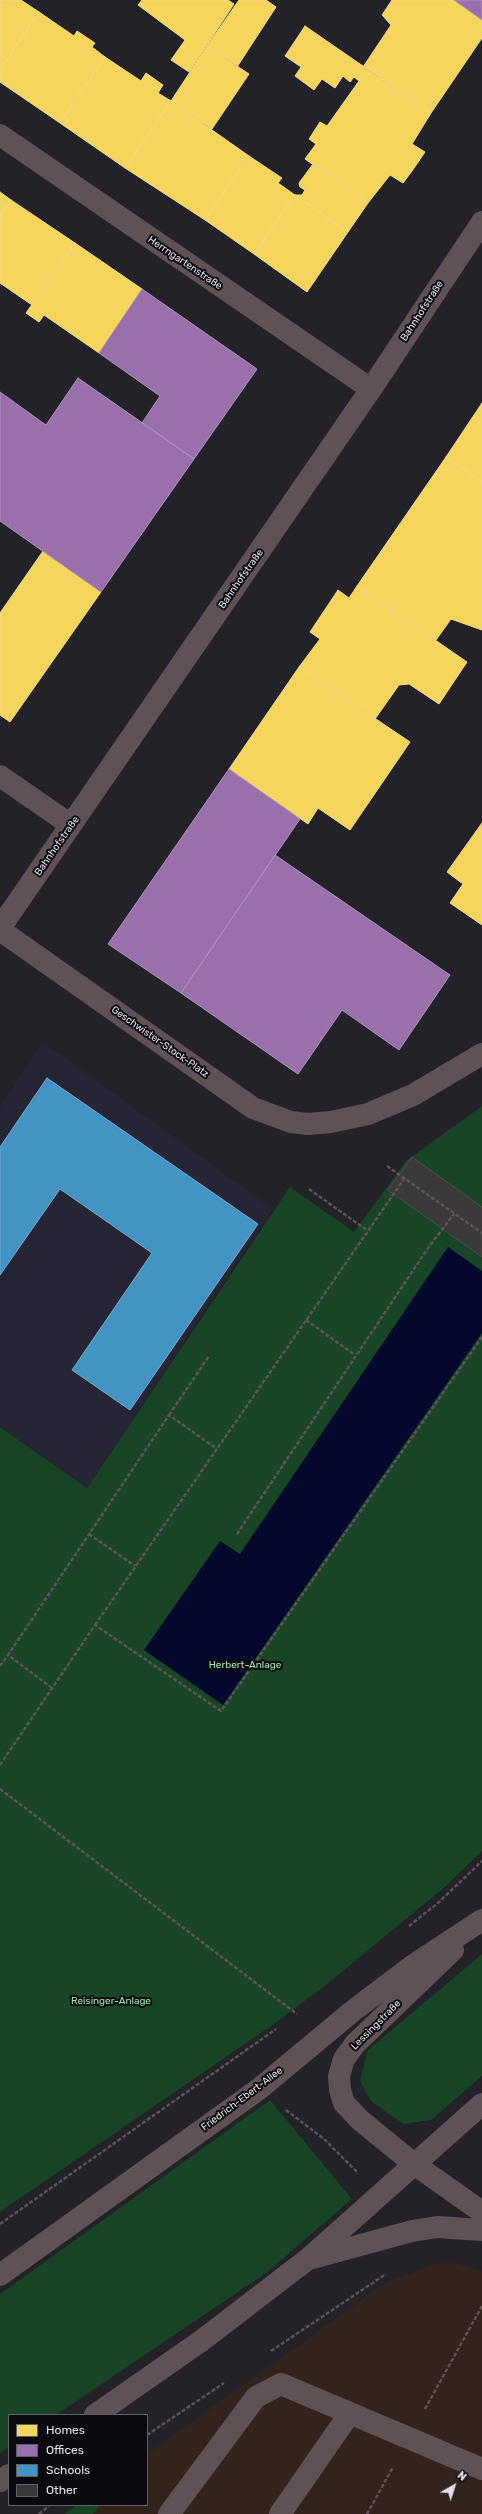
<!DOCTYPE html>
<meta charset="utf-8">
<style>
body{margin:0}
#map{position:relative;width:482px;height:2514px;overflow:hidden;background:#222228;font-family:Rubik,sans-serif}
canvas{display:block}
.legend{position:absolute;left:8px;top:2414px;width:140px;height:92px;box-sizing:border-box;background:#0a090f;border:1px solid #606067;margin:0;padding:5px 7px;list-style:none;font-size:12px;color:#e2e2ea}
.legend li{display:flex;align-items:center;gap:8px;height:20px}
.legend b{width:20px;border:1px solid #606067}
.north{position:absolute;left:434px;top:2466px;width:40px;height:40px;-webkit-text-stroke:3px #0a090f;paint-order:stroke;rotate:39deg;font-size:11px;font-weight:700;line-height:16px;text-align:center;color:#e2e2ea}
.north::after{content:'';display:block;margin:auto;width:14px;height:18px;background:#e2e2ea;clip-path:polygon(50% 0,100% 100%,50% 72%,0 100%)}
</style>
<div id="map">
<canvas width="482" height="2514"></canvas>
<ul class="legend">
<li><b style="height:11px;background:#f6d55c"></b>Homes</li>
<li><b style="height:11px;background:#9970ab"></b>Offices</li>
<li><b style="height:11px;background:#4393c3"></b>Schools</li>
<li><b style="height:11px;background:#3a3838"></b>Other</li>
</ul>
<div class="north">N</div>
</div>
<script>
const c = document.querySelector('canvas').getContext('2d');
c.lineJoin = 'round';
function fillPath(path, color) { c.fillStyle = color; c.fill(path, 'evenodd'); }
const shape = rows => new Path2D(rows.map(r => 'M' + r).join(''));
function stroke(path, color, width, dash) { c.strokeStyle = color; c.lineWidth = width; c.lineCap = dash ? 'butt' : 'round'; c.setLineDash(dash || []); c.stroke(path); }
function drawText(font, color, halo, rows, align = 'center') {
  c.font = font + ' Rubik,sans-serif'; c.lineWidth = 4; c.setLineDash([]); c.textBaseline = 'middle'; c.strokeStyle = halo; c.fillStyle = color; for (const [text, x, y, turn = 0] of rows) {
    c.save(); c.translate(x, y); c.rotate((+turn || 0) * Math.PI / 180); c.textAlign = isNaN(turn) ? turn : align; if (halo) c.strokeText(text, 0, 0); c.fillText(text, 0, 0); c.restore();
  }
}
const commercial = shape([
 [437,2263,456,2263,482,2271,482,2514,63,2514,75,2505,147,2505,147,2454,388,2281]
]);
const built = shape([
 [43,1042,273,1209,87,1488,0,1427,0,1107]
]);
const green = shape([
 [482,1106,482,1851,446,1886,327,1984,274,2024,0,2212,0,1427,87,1488,290,1187,354,1232,406,1161],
 [482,1954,482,2076,431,2120,403,2124,371,2101,360,2081,368,2050],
 [270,2100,352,2199,266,2273,56,2415,9,2415,9,2447,0,2453,0,2294],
 [76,2505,100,2505,93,2514,65,2514]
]);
const water = shape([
 [448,1247,482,1271,482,1333,223,1705,144,1650,220,1541,240,1554]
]);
const homes = shape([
 [0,0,21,0,39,12,0,70,0,0],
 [142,0,228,0,234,4,189,72,171,60,185,40,138,5,142,0],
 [239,0,266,0,276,7,237,67,207,46,239,0],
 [392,0,454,0,482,20,482,38,431,113,363,67,391,25,382,15,392,0],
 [39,12,74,36,77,31,95,43,92,47,105,57,60,123,0,82,0,70,39,12],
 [305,26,431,113,412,144,425,152,412,171,403,183,390,175,368,203,305,159,316,144,309,139,320,122,327,126,359,81,354,77,350,82,343,76,335,88,322,79,314,90,295,76,301,67,285,56,305,26],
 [207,46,249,74,212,129,171,101,207,46],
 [105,57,141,81,146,73,163,85,158,93,171,101,125,168,60,123,105,57],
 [171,101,249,156,205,220,125,168,171,101],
 [249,156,282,178,278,183,295,195,254,254,205,220,249,156],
 [313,164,368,203,348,232,295,195,302,195,305,190,300,187,299,183,313,164],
 [0,192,11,200,0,216,0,192],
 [295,195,348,232,307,292,254,254,295,195],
 [11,200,75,243,32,305,0,283,0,216,11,200],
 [75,243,142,289,99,353,44,315,39,322,26,313,75,243],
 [482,403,482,482,446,457,482,403],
 [446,457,482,482,482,630,451,619,436,640,357,586,446,457],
 [43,551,101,592,10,722,0,715,0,613,43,551],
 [357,586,467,662,439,704,409,684,399,685,375,719,299,667,320,639,310,632,338,590,349,598,357,586],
 [299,667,410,742,350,830,318,808,308,824,229,769,299,667],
 [482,823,482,925,450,903,463,884,447,872,482,823]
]);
const offices = shape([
 [454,0,482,0,482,20,454,0],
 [142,289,257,369,194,459,142,423,160,396,99,353,142,289],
 [78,378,194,459,101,592,0,521,0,392,46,425,78,378],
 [229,769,300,819,181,993,108,944,229,769],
 [275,855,450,975,399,1050,342,1010,298,1074,181,993,275,855]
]);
const schools = shape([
 [47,1078,258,1224,130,1410,72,1370,152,1253,60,1189,0,1275,0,1147,47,1078]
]);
const building = shape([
 [412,1157,482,1207,482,1257,388,1190,412,1157]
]);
const path = shape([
 [387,1166,482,1233],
 [309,1189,368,1231],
 [306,1320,355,1355],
 [169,1415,209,1356],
 [89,1534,135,1566],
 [237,1534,428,1248,454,1214],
 [95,1625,404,1179],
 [0,1666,8,1655],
 [52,1688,8,1655,169,1415,217,1449],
 [0,1765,95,1625,221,1711,482,1337],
 [0,1789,297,2014],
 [409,1926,438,1903,482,1861],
 [286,2110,324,2139,357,2172],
 [0,2224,276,2029],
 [271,2351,386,2274],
 [425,2409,482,2306],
 [147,2435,224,2383],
 [39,2514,50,2505],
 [367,2514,393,2467]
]);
const minor = shape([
 [0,135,371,389],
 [0,776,71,825],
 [0,928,371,389,482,222],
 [0,930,253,1108,291,1122,308,1124,331,1122,368,1114,413,1095,482,1054],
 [453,1950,355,2044,344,2059,339,2076,340,2090,344,2103,360,2120,414,2164,482,2212],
 [313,2258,412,2231,437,2227,482,2230],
 [0,2275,259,2089,354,2010,412,1966,482,1920],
 [95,2415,201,2341,308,2259,482,2104],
 [0,2481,9,2475],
 [169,2514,256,2397,281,2384,482,2469],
 [280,2514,350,2413]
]);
const streetNames = [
 ["Herrngartenstraße",185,263,34],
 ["Bahnhofstraße",422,311,-57],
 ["Bahnhofstraße",241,579,-55],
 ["Bahnhofstraße",57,846,-55],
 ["Geschwister-Stock-Platz",160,1042,35],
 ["Lessingstraße",376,2025,-45],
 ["Friedrich-Ebert-Allee",242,2099,-37]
];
const parkNames = [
 ["Herbert-Anlage",245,1665],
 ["Reisinger-Anlage",111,2001]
];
fillPath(commercial, '#32231d');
fillPath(built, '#262535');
fillPath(green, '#174526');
fillPath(water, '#03082c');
fillPath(homes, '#f6d55c');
stroke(homes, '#f0d987', 1);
fillPath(offices, '#9970ab');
stroke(offices, '#af92be', 1);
fillPath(schools, '#4393c3');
stroke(schools, '#73abcf', 1);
fillPath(building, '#3a3838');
stroke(building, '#4e4c4c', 1);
stroke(path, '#5e5458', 2.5, [4, 2]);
stroke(minor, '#605254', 22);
drawText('10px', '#e2e2ea', '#0a090f', streetNames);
drawText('10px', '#9ceaae', '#0a090f', parkNames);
</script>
